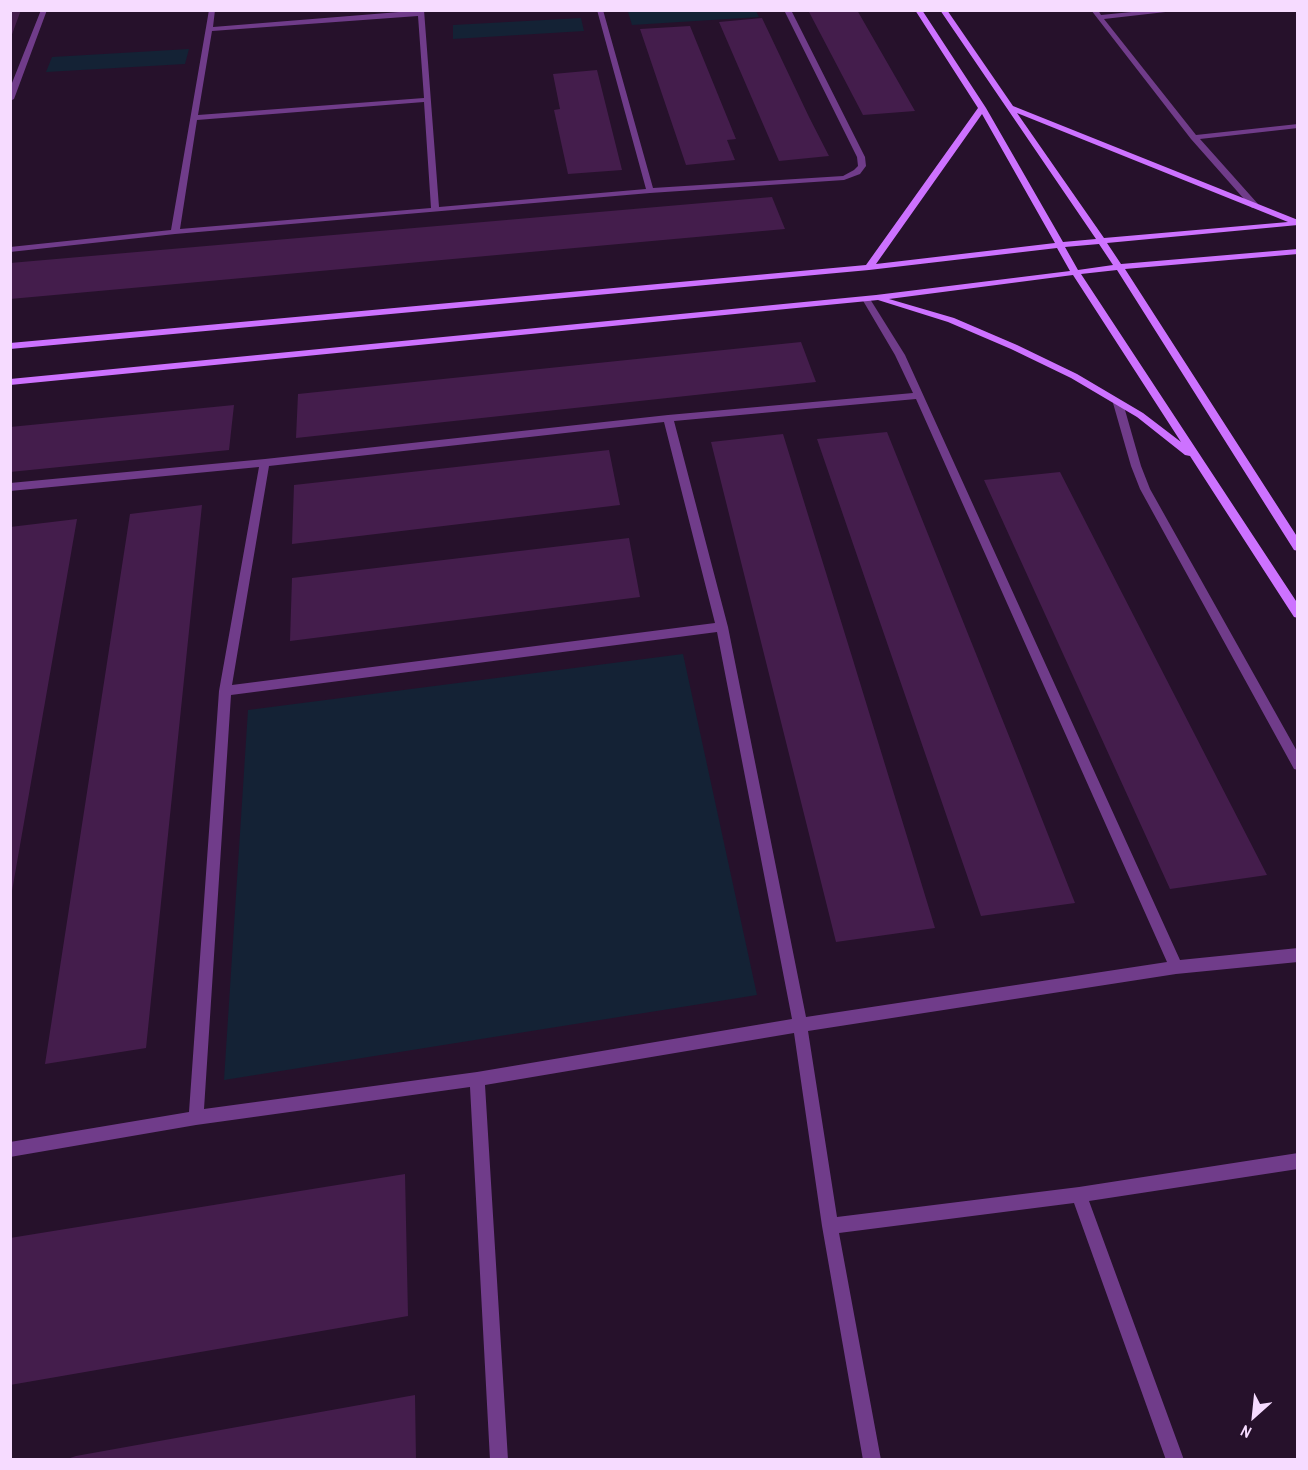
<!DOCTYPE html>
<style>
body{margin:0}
#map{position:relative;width:1308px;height:1470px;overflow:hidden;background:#26112b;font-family:"Archivo Narrow",sans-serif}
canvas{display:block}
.frame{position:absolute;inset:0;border:12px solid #f6dbff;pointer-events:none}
.north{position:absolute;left:1224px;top:1386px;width:60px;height:60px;-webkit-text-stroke:4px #26112b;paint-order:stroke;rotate:207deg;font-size:16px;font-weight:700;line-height:24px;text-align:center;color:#f6dbff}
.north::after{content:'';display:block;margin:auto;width:21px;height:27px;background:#f6dbff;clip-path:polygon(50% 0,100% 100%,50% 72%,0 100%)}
</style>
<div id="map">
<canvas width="1308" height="1470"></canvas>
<div class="frame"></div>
<div class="north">N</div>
</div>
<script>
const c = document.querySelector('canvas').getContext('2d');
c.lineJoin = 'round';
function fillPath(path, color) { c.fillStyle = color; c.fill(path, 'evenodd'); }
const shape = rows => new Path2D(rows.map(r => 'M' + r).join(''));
const green = shape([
 [647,11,756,11,759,17,632,25,628,12],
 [581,18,584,31,453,39,453,25],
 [189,49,185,64,46,72,52,57],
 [683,654,757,995,224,1080,248,710]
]);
const building = shape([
 [10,10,21,10,11,37,10,37],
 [808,10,857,10,915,111,863,115],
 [762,18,809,117,829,156,779,161,719,22],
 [690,26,736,139,727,140,735,160,686,165,640,29],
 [597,70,622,170,568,174,554,110,560,109,553,74],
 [772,197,785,229,10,299,10,263],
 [801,342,816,382,296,438,298,394],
 [234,405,229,450,10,472,10,427],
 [887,432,1021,766,1075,903,981,916,817,439],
 [783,434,853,660,935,928,836,942,711,442],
 [609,450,620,505,292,544,294,485],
 [1060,472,1123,595,1267,875,1170,889,984,480],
 [202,505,146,1048,45,1064,130,514],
 [77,519,12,891,10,891,10,527],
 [629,538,640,597,290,641,292,578],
 [405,1174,408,1316,10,1385,10,1238],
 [415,1395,416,1460,64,1460,76,1456]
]);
const minor = shape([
 [41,10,47,10,14,99,10,101,10,88,41,10],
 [209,10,215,10,213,27,424,10,439,207,646,189,597,10,603,10,653,188,843,176,854,170,858,166,857,157,784,10,791,10,865,157,866,166,860,174,844,180,650,193,175,234,10,252,10,247,171,230,209,10],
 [418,16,424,98,198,115,212,31,418,16],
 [424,102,431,208,180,229,197,120,424,102],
 [1091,10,1098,10,1101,15,1152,10,1183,10,1104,19,1196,135,1298,124,1298,128,1200,139,1258,204,1258,208,1252,208,1191,139,1091,10],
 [866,296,870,299,905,355,1180,960,1298,948,1298,962,1176,974,808,1031,837,1217,1079,1187,1298,1153,1298,1169,1089,1201,1184,1460,1166,1460,1074,1203,839,1233,881,1460,863,1460,822,1226,794,1033,485,1085,508,1460,490,1460,470,1087,196,1125,10,1157,10,1142,189,1112,219,691,259,467,10,491,10,483,265,459,668,415,913,393,895,355,862,299,866,296],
 [916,399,1167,962,806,1017,728,627,674,421,916,399],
 [664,422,715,623,232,685,269,466,664,422],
 [717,632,792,1019,477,1072,204,1109,231,695,717,632],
 [1118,400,1123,403,1141,466,1150,489,1298,753,1298,770,1294,769,1140,489,1131,466,1113,403,1118,400]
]);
const secondary = shape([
 [915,10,922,10,986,108,1063,242,1096,239,940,10,947,10,1013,106,1298,220,1298,225,1107,243,1121,264,1298,249,1298,254,1125,269,1298,538,1298,551,1294,550,1117,270,1081,274,1298,604,1298,618,1294,617,1190,456,1185,455,1137,417,1071,378,1011,349,948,322,878,300,10,385,10,379,876,295,1070,271,1057,248,869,270,10,349,10,343,866,265,978,108,915,10],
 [1017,113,1288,222,1104,238,1017,113],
 [982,114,1055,243,876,264,982,114],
 [1099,244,1113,265,1078,270,1065,247,1099,244],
 [1073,275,1181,442,1143,413,1077,374,1017,345,954,318,889,299,1073,275]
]);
fillPath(green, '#142235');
fillPath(building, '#441d4c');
fillPath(minor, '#703c8a');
fillPath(secondary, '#cd72ff');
</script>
